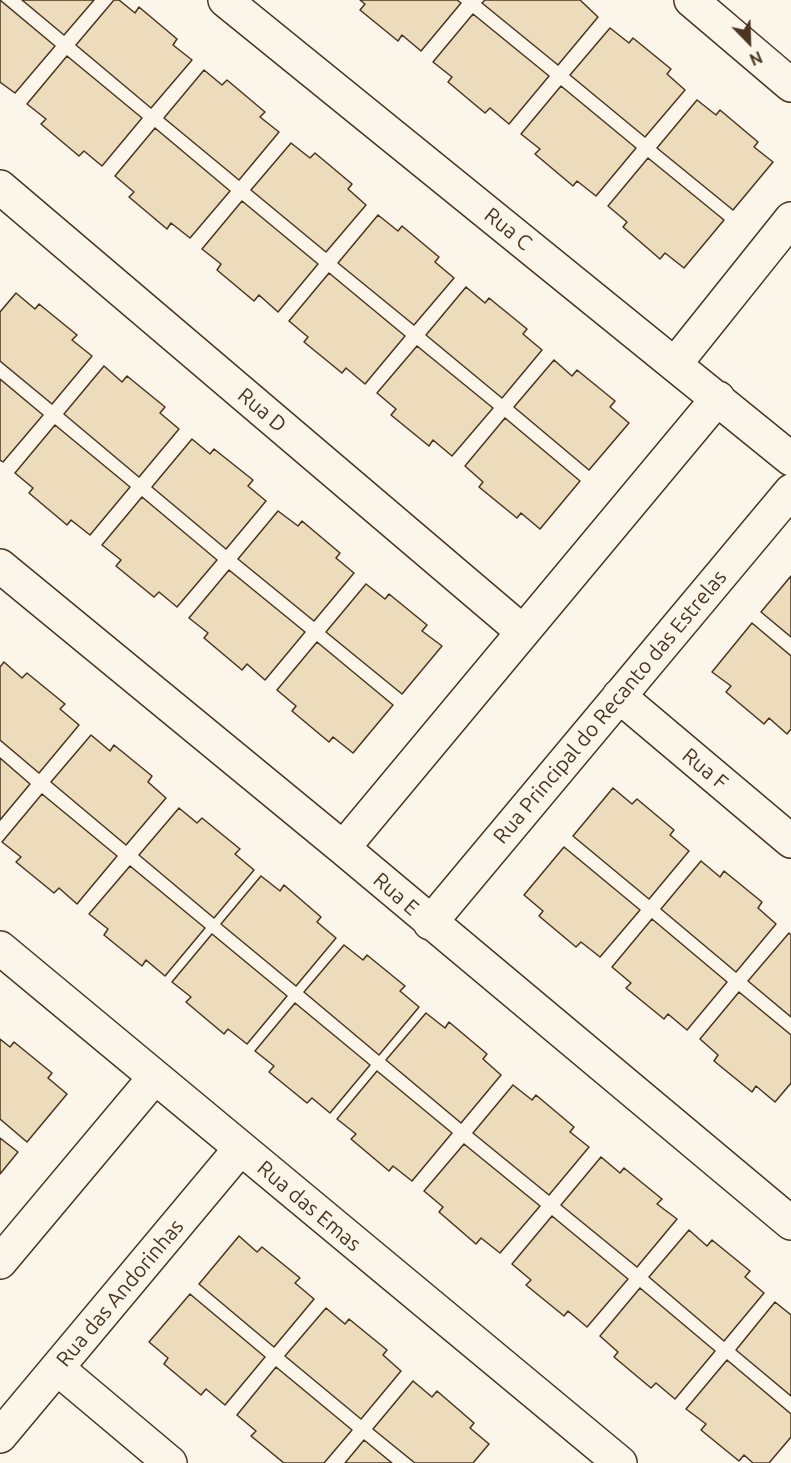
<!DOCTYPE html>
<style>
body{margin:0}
#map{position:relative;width:791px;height:1463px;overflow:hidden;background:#fbf6e9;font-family:Ubuntu,sans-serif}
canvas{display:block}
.north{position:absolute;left:719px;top:12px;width:60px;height:60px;-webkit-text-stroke:4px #fbf6e9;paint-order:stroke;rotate:157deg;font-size:16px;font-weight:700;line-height:24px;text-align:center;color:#4a3520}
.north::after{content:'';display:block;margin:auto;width:21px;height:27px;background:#4a3520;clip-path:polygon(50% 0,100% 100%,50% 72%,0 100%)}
</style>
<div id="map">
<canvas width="791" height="1463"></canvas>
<div class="north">N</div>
</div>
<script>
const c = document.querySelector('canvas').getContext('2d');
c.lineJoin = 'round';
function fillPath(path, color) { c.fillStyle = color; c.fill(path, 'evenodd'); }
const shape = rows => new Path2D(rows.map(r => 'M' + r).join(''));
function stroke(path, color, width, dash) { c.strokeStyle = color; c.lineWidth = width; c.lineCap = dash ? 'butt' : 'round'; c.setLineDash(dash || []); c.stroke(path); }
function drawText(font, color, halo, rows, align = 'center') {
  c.font = font + ' Ubuntu,sans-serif'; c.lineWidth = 4.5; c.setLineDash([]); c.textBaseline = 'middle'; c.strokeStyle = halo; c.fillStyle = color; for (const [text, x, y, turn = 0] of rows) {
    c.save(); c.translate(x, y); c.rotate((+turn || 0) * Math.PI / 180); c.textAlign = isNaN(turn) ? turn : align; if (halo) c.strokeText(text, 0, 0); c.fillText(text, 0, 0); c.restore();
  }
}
const building = shape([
 [0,0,55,46,15,93,0,82,0,0],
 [22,0,94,0,64,35,22,0],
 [114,0,119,0,135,13,139,7,177,39,173,45,192,60,151,108,76,45,114,0],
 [360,0,457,0,461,3,421,51,402,35,398,41,360,10,365,4,360,0],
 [485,0,580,0,598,17,558,65,482,3,485,0],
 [473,14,549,76,509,124,490,108,485,113,448,82,452,77,433,62,473,14],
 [610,28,629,43,633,38,671,69,667,74,685,90,645,137,570,75,610,28],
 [67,56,142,118,102,166,84,151,79,156,41,124,46,119,27,104,67,56],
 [204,70,222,85,227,80,265,112,260,117,279,132,239,180,164,118,204,70],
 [561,86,636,148,596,196,577,181,573,186,535,154,540,149,521,134,561,86],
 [697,100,716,115,720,110,758,142,754,147,773,162,733,210,657,148,697,100],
 [155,128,230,191,190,238,171,223,167,229,129,197,134,192,115,176,155,128],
 [291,143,310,158,315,153,352,184,348,189,366,205,326,252,251,190,291,143],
 [648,158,724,220,684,268,665,253,660,259,623,227,627,222,608,206,648,158],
 [242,201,318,264,278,312,259,295,254,301,217,270,221,264,202,249,242,201],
 [378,215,398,231,402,226,439,257,435,262,454,278,414,325,338,263,378,215],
 [329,273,405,336,365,384,346,368,342,373,304,342,308,337,289,321,329,273],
 [466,287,485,303,489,298,527,329,523,334,542,350,502,398,426,335,466,287],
 [16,293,35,309,39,304,77,335,72,340,92,356,52,404,0,361,0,312,16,293],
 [417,346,493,408,452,456,433,440,429,446,391,415,396,409,377,393,417,346],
 [554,360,572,376,577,370,615,401,610,407,629,423,589,470,514,407,554,360],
 [104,366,122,382,127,376,165,407,160,413,179,429,139,477,64,414,104,366],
 [0,379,43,415,3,462,0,460,0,379],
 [505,418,580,481,540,529,521,513,517,518,479,487,483,482,465,466,505,418],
 [55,425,130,487,90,535,71,520,67,525,29,493,33,488,15,473,55,425],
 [192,439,210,454,214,449,253,480,248,486,266,501,226,549,152,487,192,439],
 [142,497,217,560,177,607,159,592,154,597,116,566,121,560,102,545,142,497],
 [278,511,298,526,302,521,340,553,336,558,354,573,314,621,238,559,278,511],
 [229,570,305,632,265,680,247,664,242,670,204,638,208,633,189,618,229,570],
 [791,576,791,637,761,612,791,576],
 [366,584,385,599,389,594,427,625,422,631,442,646,402,694,326,632,366,584],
 [752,623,791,656,791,729,787,734,769,718,764,724,726,692,731,686,712,672,752,623],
 [317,642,393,705,353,753,333,737,329,742,292,711,296,706,277,690,317,642],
 [4,662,22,678,27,673,65,704,60,709,79,725,39,773,0,740,0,667,4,662],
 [91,735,110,751,114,745,152,776,148,782,166,798,126,845,51,782,91,735],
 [0,758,30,784,0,820,0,758],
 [613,788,632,804,637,799,674,830,670,835,689,851,649,899,573,836,613,788],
 [42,794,117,856,77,904,59,888,54,893,16,862,21,857,2,842,42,794],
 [179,808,197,823,202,818,240,849,235,854,254,870,214,918,139,855,179,808],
 [564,847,640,910,600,957,581,942,576,947,539,916,543,911,524,895,564,847],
 [701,861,720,877,724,871,762,902,758,908,776,924,736,972,661,909,701,861],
 [130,866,205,928,165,976,146,960,142,966,104,935,108,929,89,914,130,866],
 [261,876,280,891,284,885,321,917,317,922,336,938,296,986,221,924,261,876],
 [652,919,727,982,687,1030,668,1014,664,1019,626,988,631,983,612,967,652,919],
 [789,933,791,935,791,1017,748,981,789,933],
 [212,934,287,996,247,1044,228,1029,224,1034,186,1002,191,997,172,982,212,934],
 [344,945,363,960,367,955,405,986,400,991,419,1007,379,1055,304,992,344,945],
 [739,992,791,1035,791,1083,775,1102,756,1086,752,1092,714,1061,718,1055,700,1039,739,992],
 [295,1003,370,1065,330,1113,312,1098,307,1103,269,1072,274,1066,255,1051,295,1003],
 [426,1013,445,1028,449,1022,487,1054,483,1059,501,1075,461,1123,386,1060,426,1013],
 [0,1039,10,1047,14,1042,52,1073,48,1078,67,1094,27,1142,0,1119,0,1039],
 [377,1071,452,1133,412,1181,393,1166,389,1171,351,1139,356,1134,337,1119,377,1071],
 [513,1085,532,1100,536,1095,574,1127,570,1132,589,1147,549,1195,473,1133,513,1085],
 [0,1138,18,1152,0,1174,0,1138],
 [464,1144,540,1206,500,1253,481,1238,476,1244,439,1212,443,1207,424,1191,464,1144],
 [601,1157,620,1173,624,1168,662,1199,657,1204,677,1219,637,1267,561,1205,601,1157],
 [552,1216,628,1279,587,1327,568,1311,564,1316,526,1285,531,1280,512,1264,552,1216],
 [689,1230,707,1246,712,1240,750,1271,745,1277,764,1293,724,1341,649,1277,689,1230],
 [239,1236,257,1252,262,1247,300,1278,295,1283,314,1299,274,1347,199,1284,239,1236],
 [640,1288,715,1351,675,1399,656,1383,651,1388,614,1357,618,1352,600,1336,640,1288],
 [190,1294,265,1357,225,1405,206,1389,201,1395,164,1364,168,1358,149,1342,190,1294],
 [775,1302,791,1315,791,1396,736,1350,775,1302],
 [326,1308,345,1324,349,1319,387,1350,383,1355,401,1371,361,1419,285,1356,326,1308],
 [727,1360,791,1414,791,1437,769,1463,753,1463,744,1455,739,1461,701,1430,706,1424,686,1409,727,1360],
 [276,1367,352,1430,324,1463,284,1463,251,1436,256,1431,237,1415,276,1367],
 [413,1381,432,1397,437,1391,474,1423,470,1428,489,1444,473,1463,415,1463,373,1429,413,1381],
 [364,1440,392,1463,345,1463,364,1440]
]);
const street = shape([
 [225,0,791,459],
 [691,0,791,85],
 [0,187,523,632],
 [675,364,791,219],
 [0,566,343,848,791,1223],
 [619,696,791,841],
 [343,848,718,398],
 [430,923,791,491],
 [0,948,620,1463],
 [0,1262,155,1077],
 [57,1368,170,1463],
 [0,1436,240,1149]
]);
const streetNames = [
 ["Rua C",508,229,39],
 ["Rua D",262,410,40],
 ["Rua Principal do Recanto das Estrelas",610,707,-50],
 ["Rua F",705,769,40],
 ["Rua E",396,894,41],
 ["Rua das Emas",309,1206,40],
 ["Rua das Andorinhas",120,1293,-50]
];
fillPath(building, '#ecdcbc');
stroke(building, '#4a3520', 1.5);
stroke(street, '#4a3520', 36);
stroke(street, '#fbf6e9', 33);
drawText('21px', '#4a3520', '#fbf6e9', streetNames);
</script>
